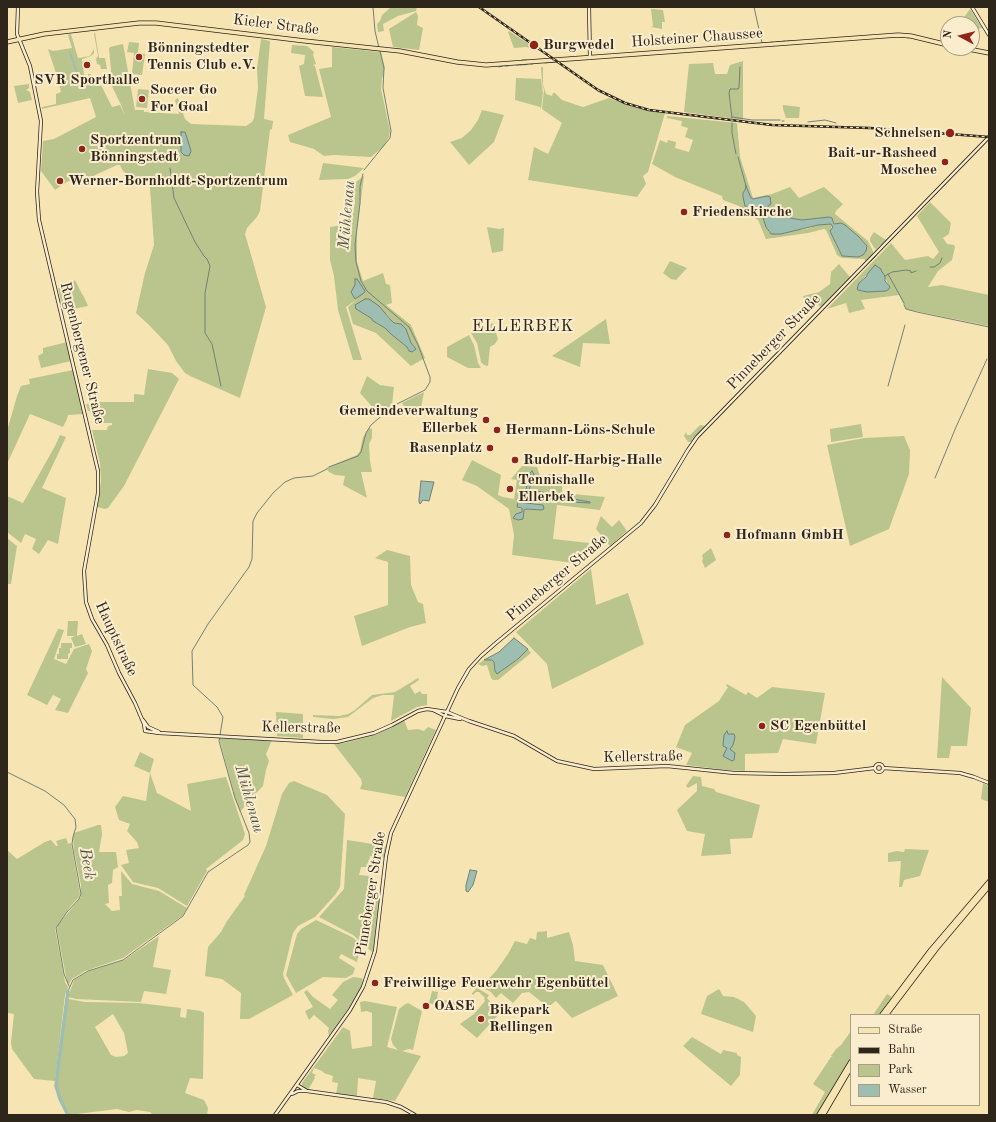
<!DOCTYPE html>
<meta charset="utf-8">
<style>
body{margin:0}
#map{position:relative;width:996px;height:1122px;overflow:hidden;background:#f7e4b3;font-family:"Old Standard TT",serif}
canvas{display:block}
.frame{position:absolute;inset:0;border:8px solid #2e251b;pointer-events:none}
.legend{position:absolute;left:850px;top:1014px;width:130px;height:92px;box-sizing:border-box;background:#faedce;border:1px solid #a89d86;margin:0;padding:5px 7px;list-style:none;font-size:12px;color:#2e251b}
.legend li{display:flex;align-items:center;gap:8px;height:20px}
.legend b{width:20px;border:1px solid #a89d86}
.north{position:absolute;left:940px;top:16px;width:40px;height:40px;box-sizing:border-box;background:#faedce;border:1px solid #a89d86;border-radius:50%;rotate:277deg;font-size:11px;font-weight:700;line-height:16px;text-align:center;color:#2e251b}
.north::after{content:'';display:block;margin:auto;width:14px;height:18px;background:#8f2418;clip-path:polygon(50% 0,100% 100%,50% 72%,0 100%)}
</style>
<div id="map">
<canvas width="996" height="1122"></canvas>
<div class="frame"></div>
<ul class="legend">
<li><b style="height:5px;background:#f7e4b3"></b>Straße</li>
<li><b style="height:5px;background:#2e251b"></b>Bahn</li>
<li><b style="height:11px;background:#bac58e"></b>Park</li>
<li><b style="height:11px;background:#9ebeb2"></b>Wasser</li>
</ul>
<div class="north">N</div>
</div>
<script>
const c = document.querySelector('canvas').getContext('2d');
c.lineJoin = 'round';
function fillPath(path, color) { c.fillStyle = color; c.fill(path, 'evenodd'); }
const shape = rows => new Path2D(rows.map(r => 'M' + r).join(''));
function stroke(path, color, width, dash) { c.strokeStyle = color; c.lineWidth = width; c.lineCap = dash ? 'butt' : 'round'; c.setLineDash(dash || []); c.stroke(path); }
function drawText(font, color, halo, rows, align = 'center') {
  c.font = font + ' "Old Standard TT",serif'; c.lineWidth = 4; c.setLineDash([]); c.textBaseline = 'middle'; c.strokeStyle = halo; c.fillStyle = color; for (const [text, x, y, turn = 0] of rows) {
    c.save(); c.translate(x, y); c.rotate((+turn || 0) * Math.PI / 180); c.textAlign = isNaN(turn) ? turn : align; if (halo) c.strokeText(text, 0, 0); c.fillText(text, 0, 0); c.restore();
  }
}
const green = shape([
 [391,7,417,7,416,11,398,16,383,24,384,31,378,32,377,24,380,21,382,15],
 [651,9,663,10,665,22,662,22,662,29,651,27,653,26],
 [970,9,982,28,972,30,972,24,959,24],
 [416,12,418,16,417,25,423,28,419,50,393,47,389,29],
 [509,31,518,37,534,47,534,49,526,47,514,48,508,32],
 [95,32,99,58,105,58,107,69,101,69,100,65,97,64,96,59,98,56,94,34],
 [71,34,78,58,90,56,94,49,94,53,91,56,82,59,84,74,86,77,88,77,88,74,91,74,92,79,89,79,89,81,98,79,112,107,120,105,125,116,121,105,110,82,111,70,109,49,110,47,123,44,135,110,144,110,144,112,179,114,175,100,178,98,185,119,191,124,246,126,252,122,254,118,258,88,257,68,261,39,270,41,264,119,273,121,272,129,270,130,260,211,257,217,247,228,245,234,266,307,240,398,190,376,185,373,176,361,168,345,149,325,136,313,145,273,154,245,150,188,147,182,128,175,123,171,120,165,117,165,76,184,68,181,55,190,41,171,43,141,54,139,96,117,90,98,42,109,42,107,56,104,56,94,61,92,57,76,48,49,53,51,72,48,68,35],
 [129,42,139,43,138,53,145,54,142,75,132,74,134,53,127,52],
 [292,45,307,46,314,52,313,55,316,64,313,65,315,66,323,97,305,96,299,66,304,64,305,55,291,53],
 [332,47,381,52,385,68,382,79,381,89,390,131,389,137,384,146,371,157,334,155,324,156,314,149,290,142,288,135,331,117,319,69,332,67],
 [743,61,743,120,684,112,689,64,713,63,715,74,727,74,730,65],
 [541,67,543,67,543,84,546,94,552,96,553,93,555,93,562,100,583,107,609,98,637,108,665,113,648,172,643,176,646,184,637,197,528,180,534,147,548,154,562,123,542,109,544,90,542,82],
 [516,78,541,79,543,93,541,109,540,107,515,100],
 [29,84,29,88,26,90,30,92,32,100,18,103,14,86],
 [138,89,149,90,147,108,136,107],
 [783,105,800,107,799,118,786,118,783,109],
 [482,110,504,115,494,142,469,165,450,142,462,138,471,130,478,120],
 [667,116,737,123,740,157,753,198,772,194,790,187,799,198,824,187,843,204,836,211,835,214,868,241,873,251,873,255,866,262,864,259,842,258,837,255,826,230,824,229,808,233,766,239,758,220,744,211,739,206,723,200,722,196,675,177,652,164,660,140,667,143,668,140,676,142,675,148,689,152,693,140,685,137,688,128,681,126,682,121,667,118],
 [745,190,751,198,753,199,767,196,769,211,785,213,790,218,802,220,829,217,834,221,834,224,841,223,845,225,864,242,863,255,858,257,842,256,832,235,831,228,833,225,831,224,818,225,807,229,769,233,763,218,749,209,743,193],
 [323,163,364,168,355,176,348,179,319,180],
 [364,176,357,230,357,262,363,281,383,273,386,284,390,285,392,303,386,305,411,325,425,358,411,366,376,333,353,324,348,307,358,299,346,307,362,360,353,360,338,310,334,276,330,260,330,227,350,224,355,203,353,184],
 [361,312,387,314,394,323,401,324,406,329,411,343,414,346,409,351,407,347,391,334,385,328,373,321,371,318],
 [930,202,951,223,949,234,943,238,947,244,954,245,955,247,952,260,938,271,928,287,942,285,989,295,989,326,906,309,899,295,861,300,865,309,849,313,846,303,827,309,891,243,905,260,928,256,933,259,939,252,917,216],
 [873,268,885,278,890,288,886,291,860,291,857,289,859,283],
 [487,227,499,229,504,228,503,251,492,253],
 [874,232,886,240,876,249,875,249,870,241,870,238],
 [670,261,687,268,676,280,671,279,663,273],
 [839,264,850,277,821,307,815,302,806,304,803,296,819,292,830,284,831,272],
 [75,280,82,294,84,297,88,306,63,311,58,288,70,286],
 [606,319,610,344,583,343,580,367,552,356],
 [493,323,498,339,495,344,490,347,488,366,484,365,481,362,477,343,471,333],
 [469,335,474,345,478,363,481,368,468,368,447,357,447,347],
 [67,342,71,361,41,368,38,356,43,353,43,348],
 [148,369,172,373,179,379,124,486,108,508,105,509,97,507,101,481,100,463,92,430,107,430,108,426,112,425,112,423,98,423,98,416,91,414,90,411,88,411,86,404,97,404,97,402,134,402,134,394,144,395],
 [73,370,84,414,68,415,67,419,63,427,30,414,7,464,7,431,17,396,21,386,30,384,29,379],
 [367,376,380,385,394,387,392,405,384,412,374,409,360,393],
 [424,392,421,408,408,414,402,403],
 [861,424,863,437,831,442,830,429],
 [700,425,706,426,692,442,688,442,684,436,686,432,687,435,690,435],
 [369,428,372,429,372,438,369,444,370,461,372,472,361,472,367,498,343,485,345,476,335,475,329,472,326,468,357,455,360,451,363,437],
 [60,435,66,437,42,488,66,498,58,544,48,540,39,554,32,549,36,539,25,534,21,543,7,532,7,496,23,503,55,446],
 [904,436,910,450,909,474,889,529,850,546,827,445,864,438],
 [472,460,501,475,498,495,503,497,514,499,517,480,511,479,522,466,537,467,540,476,545,477,549,474,563,475,562,493,605,497,600,510,557,505,553,539,589,543,581,564,512,555,514,535,509,509,477,486,462,480],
 [530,474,529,490,552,493,557,496,590,502,571,502,564,500,529,497,526,491,526,479,530,478],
 [518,502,541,504,544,507,538,510,526,509,524,510,523,519,515,519,516,514,521,513,522,509,518,508],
 [601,516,612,527,619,520,627,531,610,546,596,529],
 [7,538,17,546,11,584,7,584],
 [711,548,716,560,705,568,702,561,703,559,702,555],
 [387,550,410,556,411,585,418,602,423,604,426,623,410,627,362,646,354,616,388,605,388,562,375,558],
 [591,569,596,605,628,593,644,644,552,689,547,664,516,632],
 [68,621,78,621,77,636,82,634,86,644,75,647,71,638,75,636,67,636],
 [58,629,64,630,54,659,66,664,74,649,89,644,92,651,86,669,88,673,68,713,55,710,61,699,53,695,47,705,27,695],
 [61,643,72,643,72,648,70,648,70,653,68,654,68,659,57,659,57,654,59,654,59,648,61,648],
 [528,649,531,653,498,680,493,680,491,678,487,665,482,666,478,664,484,660,491,660,494,662,495,671,501,672,504,668,518,659],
 [942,677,971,708,967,746,951,746,949,758,937,758],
 [418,678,419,680,410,686,415,694,420,691,422,694,427,694,427,705,417,707,391,721,394,695,383,695,373,698,348,717,333,719,313,717,313,715,339,716,348,714,355,710,372,695,395,692],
 [727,684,746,695,748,692,757,698,772,687,825,693,816,744,783,739,778,753,745,754,745,771,726,770,686,765,692,753,676,747,685,725,719,701,728,687,726,686],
 [276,712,303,714,303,738,277,736],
 [404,720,408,730,418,729,424,731,428,727,436,730,405,797,360,789,362,784,361,779,334,744,344,743,375,735],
 [219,738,272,740,266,754,269,761,266,770,263,786,254,795,240,812,233,793,234,793],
 [140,752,154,759,150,773,157,793,191,811,187,784,226,777,245,834,243,840,206,869,207,871,187,906,158,888,133,882,121,865,129,863,126,850,139,848,137,842,127,831,130,824,119,820,115,807,123,796,146,801,150,773,134,766],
 [693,776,701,777,702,786,714,789,716,792,760,805,752,838,730,839,731,854,701,856,705,834,687,831,677,810,697,791,697,783,688,788,686,786],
 [294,781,327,795,345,814,340,887,335,895,315,917,298,926,293,933,283,974,284,978,293,995,249,1019,240,1019,241,993,222,979,205,976,208,947,221,932,227,921,245,896,244,895,266,846,282,794,289,783],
 [983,783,989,786,989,802,981,799],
 [98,825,101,825,102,834,99,852,116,852,118,867,113,870,112,883,108,885,109,903,105,904,112,911,120,910,119,896,122,896,121,871,132,884,159,891,187,908,183,915,123,958,85,971,72,979,69,984,67,982,57,929,58,925,81,897,81,885,74,850,73,836,74,833],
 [66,838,68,843,66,844,71,843,80,894,79,897,70,907,55,929,65,982,68,987,65,995,55,1081,34,1079,12,1049,11,1043,14,1014,7,1013,7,850,17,859,45,842,51,840,56,846,58,846,56,841],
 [347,840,386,846,384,858,370,856,368,867,361,867,359,875,369,876,368,888,372,889,371,897,380,898,373,953,353,935,319,917,344,889],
 [905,849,929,850,920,876,904,880,902,887,899,887,901,861,888,862,888,853,897,851,904,852],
 [316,920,352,937,361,944,357,950,359,954,357,962,341,954,339,958,355,968,353,974,346,978,323,977,296,993,286,975,297,934,301,929],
 [547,931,547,938,569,932,573,945,575,961,603,965,618,996,572,1018,556,1001,548,1007,529,992,522,993,513,1003,501,993,496,998,491,992,481,987,496,971,508,954,515,941,527,944,530,938,536,940,537,932],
 [159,936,153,967,171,970,166,994,144,991,141,1002,76,999,68,997,74,980,89,971,124,960],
 [353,977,362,978,363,982,361,990,329,1036,328,1031,329,1028,320,1020,314,1015,309,1020,305,1011,313,1007,304,992,307,990,313,997,330,1009,338,1000,332,995,343,982],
 [477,988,489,995,487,998,500,1013,477,1038,460,1024,474,1014,485,1001,484,999,485,998,479,992,476,992,473,995,472,994,472,993],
 [719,989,723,996,734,997,744,1002,756,1016,753,1032,701,1014,707,996],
 [432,991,438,992,437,998,456,1003,450,1011,435,1008,435,1005,429,1003],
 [887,994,892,997,879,1015,873,1015],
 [68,999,85,1002,139,1003,181,1008,180,1017,186,1018,187,1009,201,1011,204,1013,203,1079,190,1078,185,1093,204,1100,208,1108,207,1115,153,1115,150,1112,137,1110,129,1112,117,1109,69,1115,60,1097,57,1085],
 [113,1014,124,1033,128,1053,124,1056,116,1057,111,1055,95,1027],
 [365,1001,397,1007,387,1047,398,1050,393,1045,391,1039,399,1009,404,1005,408,1003,422,1011,413,1050,409,1049,402,1051,421,1056,395,1101,373,1098,376,1081,358,1078,357,1097,336,1094,338,1083,332,1082,333,1076,324,1073,322,1071,314,1068,312,1073,316,1075,314,1077,315,1078,308,1090,302,1087,302,1083,343,1027,350,1031,352,1049,372,1046,372,1013,367,1011,361,1012,360,1002],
 [851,1031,851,1058,817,1115,812,1115,825,1092,813,1084,831,1057,833,1057,831,1056,836,1049,841,1045],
 [692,1037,721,1054,723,1050,737,1053,737,1055,741,1057,740,1075,731,1086,683,1046]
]);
const water = shape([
 [181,132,185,132,188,141,191,151,189,156,184,155,181,152,181,132],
 [746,186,751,198,753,199,767,196,770,197,771,204,768,206,769,211,772,211,776,209,779,209,790,218,802,220,829,217,832,218,834,224,841,223,845,225,859,237,867,246,866,251,863,255,858,257,842,256,830,231,833,227,831,224,818,225,781,234,771,234,766,227,763,218,745,206,743,197,743,193,745,190,746,186],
 [875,265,881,269,882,272,885,276,885,281,890,287,889,289,886,291,867,292,858,290,857,289,859,283,866,277,868,273,875,265],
 [355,279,357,279,365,291,364,293,355,299,351,292,355,285,355,279],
 [365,299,369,299,379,306,391,320,394,323,401,324,406,329,411,343,416,349,412,352,409,351,407,347,391,334,385,328,373,321,371,318,356,309,355,305,365,299],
 [532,471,534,474,529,490,554,494,557,496,590,502,590,503,571,502,564,500,544,498,539,497,536,499,535,497,525,495,524,494,526,491,527,484,525,480,530,478,530,473,532,471],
 [421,481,434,482,429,501,423,500,420,504,419,502,419,499,421,481],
 [518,502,543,505,544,509,542,510,526,509,524,510,523,519,518,520,513,518,516,514,522,512,522,508,517,507,518,502],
 [514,638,528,649,518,659,497,674,495,671,494,662,492,660,484,660,499,652,514,638],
 [727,731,728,734,734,734,735,737,733,745,730,749,735,753,734,760,732,761,723,756,727,748,723,746,724,735,727,731],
 [470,870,477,871,473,885,468,892,466,891,466,885,470,870]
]);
const stream = shape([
 [373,7,375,31,379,48],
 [754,7,762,43,764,43],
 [904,37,909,38],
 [912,38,921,40],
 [787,41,792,41],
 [776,42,785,41],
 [765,43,773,42],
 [522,60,527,60],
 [545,63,555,62],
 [530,64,533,64],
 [516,65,522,65],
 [524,65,528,64],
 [505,66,508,66],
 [499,67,503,66],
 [732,117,752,120,780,120],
 [732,118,729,93,730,89,738,89,739,87,740,67],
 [782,121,784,121],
 [808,122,825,120,836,123],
 [732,123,732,133,736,154],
 [738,157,746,186],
 [170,168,174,198,195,242,204,256,207,259,210,266,205,293,205,333,212,344,221,386],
 [364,170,390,138,391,131,383,88,384,68,380,51],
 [871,261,876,256],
 [930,267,934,267,940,263,942,258],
 [888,274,904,303],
 [885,276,892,272,906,270,911,271,911,273,916,271],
 [904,305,906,309,917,312,989,327],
 [888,386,905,325],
 [329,467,358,456,361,452,366,433,371,425,393,406,425,390,430,382,430,377,418,345,409,327,367,291,361,281,356,262,355,245,360,203,360,186,363,174],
 [935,478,956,427,987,359],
 [7,772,45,791,64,805,75,819,76,827,73,837,72,844,81,894,79,899,67,912,56,928,64,974,69,986],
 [68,991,73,980,88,971,123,960,183,916,208,872,248,845,250,842,249,833,235,798,219,741,223,717,217,707,193,685,192,651,208,624,249,567,252,559,253,521,257,513,273,493,285,482,294,478,313,476,327,469]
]);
const canal = shape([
 [70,53,82,86]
]);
const river = shape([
 [68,1115,60,1099,56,1086,58,1068,68,991]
]);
const secondary = shape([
 [18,7,17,34,30,66,41,121,37,192,39,220,98,471,98,493,84,571,86,602,92,619,107,645,119,673,135,703,144,724,145,731,159,733,322,742,337,742,374,733,392,725,418,711,427,709,447,712,469,721,514,736,557,761,594,769,667,766,734,773,785,774,834,773,875,768],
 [589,7,590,58],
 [972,7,989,35],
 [433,710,445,716,460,719],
 [143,720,148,727,159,732],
 '875 768a4 4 0 1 1 8 0a4 4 0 1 1-8 0Z',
 [883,768,960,773,974,777,989,783],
 [297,1085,307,1091,386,1102,401,1107,415,1115],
 [292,1094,298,1091,306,1091],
 [275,1115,350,1010,363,987,375,951,386,856,391,833,458,688,469,669,481,656,496,643,641,523,655,505,688,450,697,437,989,137]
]);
const primary = shape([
 [7,42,44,34,139,23,156,23,305,41,400,51,457,62,486,65,898,35,911,36,948,45],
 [963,48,989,53]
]);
const highway = shape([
 [882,1015,931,950,989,882],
 [886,1015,936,949,989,886],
 [819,1115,851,1062],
 [823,1115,851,1067]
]);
const rail = shape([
 [479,7,598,90,625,103,649,110,772,125,870,128,989,137]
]);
const markers = [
 [534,45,5,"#8f2418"],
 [139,57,4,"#8f2418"],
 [87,65,4,"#8f2418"],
 [142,99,4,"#8f2418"],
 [950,133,5,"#8f2418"],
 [82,149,4,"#8f2418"],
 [945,162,4,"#8f2418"],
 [60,181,4,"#8f2418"],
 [684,212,4,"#8f2418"],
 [486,420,4,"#8f2418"],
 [497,430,4,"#8f2418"],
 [490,448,4,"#8f2418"],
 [515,460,4,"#8f2418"],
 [510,489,4,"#8f2418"],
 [727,535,4,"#8f2418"],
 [762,726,4,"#8f2418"],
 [375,983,4,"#8f2418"],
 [426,1006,4,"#8f2418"],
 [481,1019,4,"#8f2418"]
];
const streetNames = [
 ["Kieler Straße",276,25,7],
 ["Holsteiner Chaussee",697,38,-4],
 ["Pinneberger Straße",774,342,-46],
 ["Rugenbergener Straße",82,353,76],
 ["Pinneberger Straße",557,578,-40],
 ["Hauptstraße",116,639,65],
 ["Kellerstraße",301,728,1],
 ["Kellerstraße",643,757,-1],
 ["Pinneberger Straße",371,894,-81]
];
const poiNames = [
 ["Burgwedel",543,45],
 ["Bönningstedter",147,48],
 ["Tennis Club e.V.",147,65],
 ["SVR Sporthalle",87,80,"center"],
 ["Soccer Go",150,90],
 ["For Goal",150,107],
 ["Schnelsen",941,133,"right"],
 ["Sportzentrum",90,140],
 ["Bönningstedt",90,157],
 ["Bait-ur-Rasheed",937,153,"right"],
 ["Moschee",937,170,"right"],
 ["Werner-Bornholdt-Sportzentrum",68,181],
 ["Friedenskirche",692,212],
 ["Gemeindeverwaltung",478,411,"right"],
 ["Ellerbek",478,428,"right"],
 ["Hermann-Löns-Schule",505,430],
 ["Rasenplatz",482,448,"right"],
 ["Rudolf-Harbig-Halle",523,460],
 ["Tennishalle",518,480],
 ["Ellerbek",518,497],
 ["Hofmann GmbH",735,535],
 ["SC Egenbüttel",770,726],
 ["Freiwillige Feuerwehr Egenbüttel",383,983],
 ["OASE",434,1006],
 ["Bikepark",489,1010],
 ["Rellingen",489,1027]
];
const waterNames = [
 ["Mühlenau",347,215,-85],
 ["Mühlenau",249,799,74],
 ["Beek",87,864,80]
];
const quarterNames = [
 ["ELLERBEK",523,327]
];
fillPath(green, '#bac58e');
fillPath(water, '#9ebeb2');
stroke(water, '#718176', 1);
stroke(stream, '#718176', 1);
stroke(canal, '#9ebeb2', 2);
stroke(river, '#9ebeb2', 3.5);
stroke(secondary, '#2e251b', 4);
stroke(primary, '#2e251b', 5);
stroke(highway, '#2e251b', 5.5);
stroke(secondary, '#faedce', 2.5);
stroke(primary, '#f7e4b3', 3.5);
stroke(highway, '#f7e4b3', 4);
stroke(rail, '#2e251b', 2.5);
stroke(rail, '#faedce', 1, [3]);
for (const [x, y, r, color] of markers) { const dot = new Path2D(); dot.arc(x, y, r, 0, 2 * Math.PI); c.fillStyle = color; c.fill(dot); stroke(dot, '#faedce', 1.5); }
drawText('15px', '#2e251b', '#faedce', streetNames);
drawText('bold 15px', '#2e251b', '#faedce', poiNames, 'left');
drawText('italic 16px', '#505348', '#faedce', waterNames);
c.letterSpacing = '1px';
drawText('17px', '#2e251b', '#faedce', quarterNames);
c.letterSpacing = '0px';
</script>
